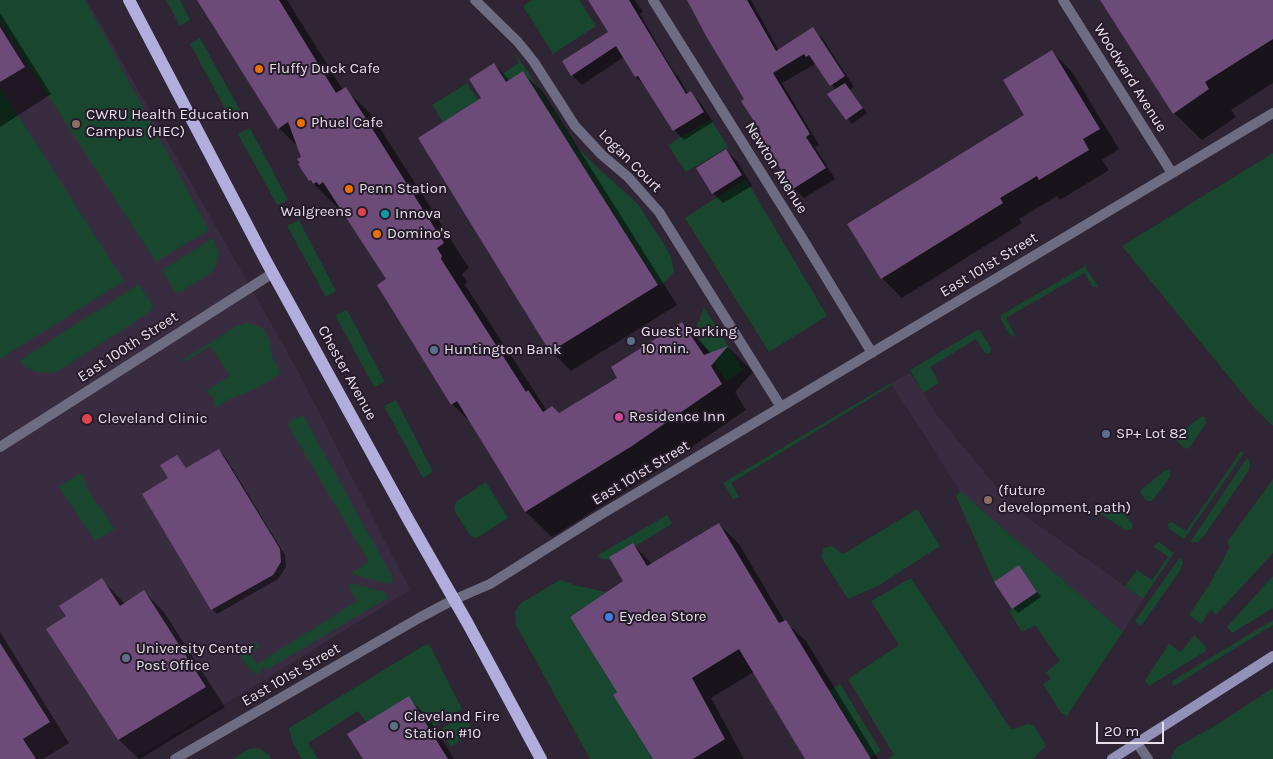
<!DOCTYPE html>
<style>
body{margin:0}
#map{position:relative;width:1273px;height:759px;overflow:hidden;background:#302534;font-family:Karla,sans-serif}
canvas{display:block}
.scale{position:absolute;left:1096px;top:722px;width:68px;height:22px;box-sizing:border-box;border:2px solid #e6dee8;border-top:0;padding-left:6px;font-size:15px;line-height:18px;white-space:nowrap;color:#e6dee8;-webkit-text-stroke:4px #261b2a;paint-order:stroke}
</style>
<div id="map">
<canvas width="1273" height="759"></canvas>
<div class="scale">20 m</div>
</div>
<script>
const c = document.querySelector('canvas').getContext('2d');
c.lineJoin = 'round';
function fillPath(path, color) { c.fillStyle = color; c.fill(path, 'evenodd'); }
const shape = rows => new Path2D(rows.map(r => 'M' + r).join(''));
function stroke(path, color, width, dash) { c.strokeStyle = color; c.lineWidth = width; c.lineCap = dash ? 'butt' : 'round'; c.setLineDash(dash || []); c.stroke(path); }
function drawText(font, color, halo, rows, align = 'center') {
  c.font = font + ' Karla,sans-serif'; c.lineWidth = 4; c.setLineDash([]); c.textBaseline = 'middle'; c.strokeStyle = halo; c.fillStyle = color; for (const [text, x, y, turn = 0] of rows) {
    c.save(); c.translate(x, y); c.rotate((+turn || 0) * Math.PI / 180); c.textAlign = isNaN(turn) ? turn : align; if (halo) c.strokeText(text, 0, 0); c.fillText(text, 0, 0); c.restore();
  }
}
const built = shape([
 [0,0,87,0,294,364,410,590,230,701,133,759,0,759],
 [910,373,936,414,1014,508,1143,599,1123,632,960,491,891,383]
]);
const green = shape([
 [0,0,85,0,209,230,156,262,0,22],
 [166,0,180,0,190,20,180,26],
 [532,0,581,0,580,1,596,26,553,54,523,6],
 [200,38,240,110,229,116,190,44],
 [514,54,515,54,524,66,575,145,596,166,638,204,665,246,671,257,674,272,660,287,523,71,506,82,501,75,519,63],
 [467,83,478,100,443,122,432,105],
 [0,87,124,281,0,359],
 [711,119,728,147,686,172,668,145],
 [250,128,288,200,277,205,238,134],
 [1273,153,1273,426,1256,410,1122,246],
 [746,179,827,316,769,352,685,218],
 [299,220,336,291,326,297,287,226],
 [213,238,219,253,215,268,211,273,181,292,175,292,162,270],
 [1085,266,1097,285,1097,287,1093,287,1084,273,1006,318,1015,335,1014,337,1011,336,1001,320,1001,315],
 [139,284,153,306,150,312,60,370,51,373,37,372,24,366,20,360],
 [704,307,743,370,726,381,695,331],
 [347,310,385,382,374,387,335,315],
 [247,323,261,327,265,332,270,341,272,356,280,372,279,375,258,388,230,399,215,408,214,399,206,391,230,376,210,346,185,362,184,359,238,325,239,326],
 [979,329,991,348,990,353,988,354,985,353,976,339,930,367,939,383,923,393,910,370],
 [891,383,892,385,731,483,739,497,733,499,723,483],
 [396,400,433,472,423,478,384,406],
 [303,415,394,580,388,584,352,574,354,571,369,562,289,427,289,422],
 [1202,416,1205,417,1206,423,1190,447,1185,449,1176,440,1176,436],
 [1241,451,1244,453,1184,539,1169,529,1168,524,1172,522,1186,531],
 [1247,458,1250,462,1249,470,1204,536,1198,542,1190,542],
 [1165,470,1170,471,1170,477,1152,501,1147,501,1141,494,1141,490],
 [81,473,83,474,87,489,115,529,95,541,59,487],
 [1273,479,1273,553,1216,615,1211,610,1201,624,1189,615,1209,585,1230,547,1227,542],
 [486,482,508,518,480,536,475,538,470,535,455,512,454,507,456,502],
 [960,491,1123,632,1067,716,1061,713,1043,684,1051,679,1046,672,1060,661,1035,625,1022,632,1009,611,1036,592,994,582,956,496],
 [1113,502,1132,523,1133,527,1131,530,1125,530,1101,514,1102,509],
 [917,509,940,546,878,586,848,599,823,560,821,556,824,548,831,546,834,547,843,554],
 [667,515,672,524,635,546,633,543,609,557,611,560,602,559,598,555],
 [1159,542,1174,553,1143,599,1125,586,1137,570,1152,580,1168,557,1153,546],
 [1180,557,1183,562,1180,571,1141,626,1135,621],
 [1273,576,1273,608,1232,633,1227,627],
 [911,578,1010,728,1013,729,1028,724,1034,725,1046,746,1033,759,888,759,894,755,848,679,899,645,871,601],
 [560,580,578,586,607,592,570,617,617,692,613,695,653,759,590,759,516,625,515,612,521,603],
 [350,583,385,592,388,598,268,669,263,667,258,675,249,669,239,654,241,651,257,642,259,645,258,649,250,653,257,664,357,601,350,589],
 [1273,620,1273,625,1174,686,1172,681],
 [1194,635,1205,646,1206,651,1149,686,1145,680,1169,644,1181,652],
 [429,644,462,709,429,729,366,722,358,711,308,743,318,759,302,759,293,744,289,728,423,646],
 [840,684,881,751,870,758,830,690],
 [1273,688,1273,759,1172,759,1171,757,1177,747,1218,724],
 [465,715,470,725,470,729,465,736,451,747,440,730],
 [254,748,261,749,270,756,271,759,233,759,249,749]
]);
const shadow = shape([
 [199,0,287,0,343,90,345,89,371,114,469,268,462,274,467,282,465,285,547,411,559,415,618,378,682,323,711,353,728,347,753,372,735,392,746,410,657,471,552,537,526,512,473,424,452,404,387,280,341,207,339,208,335,205,310,180,299,148,279,128],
 [592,0,635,0,643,12,640,14,673,71,678,76,688,94,690,92,700,102,713,122,684,140,674,130,646,87,636,77,624,57,582,85,572,75,610,32],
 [688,0,751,0,779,51,813,29,823,39,854,87,850,90,867,113,852,124,828,94,836,90,815,64,782,83,819,145,815,147,835,179,804,198,794,188,745,100],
 [1101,0,1273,0,1273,83,1231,110,1236,117,1202,140,1174,113],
 [0,13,51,94,0,127],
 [1052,52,1072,72,1119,149,1102,160,1109,170,1060,200,1057,196,1019,219,1022,223,902,298,882,278,1026,115],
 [494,64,510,81,523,73,543,92,677,305,571,371,551,351,419,139,483,98],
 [726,150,737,161,752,186,723,203,713,193],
 [219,450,224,455,285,555,286,567,278,579,217,614,212,609,144,494,170,478,177,456,187,469],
 [719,524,739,544,785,622,806,641,878,759,806,759,754,672,711,698,744,759,655,759,618,692,625,581,633,544,652,564],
 [1019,567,1041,597,1018,613,1013,608],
 [102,580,125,604,144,592,164,612,225,707,140,759,139,759,119,740,48,629,68,616],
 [0,632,69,743,43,759,0,759],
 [408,698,429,718,454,759,364,759]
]);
const building = shape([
 [197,0,279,0,336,93,346,87,444,243,437,248,442,256,441,259,526,392,528,390,543,412,552,406,559,413,617,378,611,367,682,322,704,355,728,346,711,366,722,384,632,446,525,512,457,401,451,405,377,285,386,279,323,182,319,185,317,182,313,184,311,180,309,181,298,164,300,163,297,159,301,157,288,122,278,129],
 [588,0,629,0,686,94,691,91,704,112,673,131,638,76,635,77,616,46,571,76,562,61,608,32],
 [687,0,747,0,776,51,813,27,845,76,830,86,809,55,806,57,804,54,773,73,810,134,806,137,826,168,793,189,759,133,761,132,741,101,744,99,706,36],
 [1100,0,1273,0,1273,39,1205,82,1209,89,1173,114],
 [0,27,25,67,0,82],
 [1052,50,1100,129,1083,139,1089,150,1039,180,1037,176,1000,198,1003,203,881,279,847,224,1024,115,1003,80],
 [494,63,506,82,523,71,658,285,550,352,418,138,481,98,469,79],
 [845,83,863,108,846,120,827,94],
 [726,149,742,175,712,194,696,168],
 [219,449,280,549,281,562,273,575,211,610,142,494,168,478,160,465,177,455,186,468],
 [719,523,779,623,786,620,871,759,805,759,739,649,692,678,725,739,693,759,653,759,613,695,617,692,570,617,623,581,609,557,633,543,647,566],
 [1019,565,1037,592,1012,609,994,582],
 [102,578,120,606,144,590,206,687,118,740,46,629,66,616,59,606],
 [0,643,50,722,23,739,36,759,0,759],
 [409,696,448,759,363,759,347,734]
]);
const minor = shape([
 [475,0,518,42,534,62,575,126,602,155,628,177,659,212,781,407],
 [653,0,799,233,872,353],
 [1063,0,1172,173],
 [0,447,273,273],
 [1137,743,1148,759],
 [175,759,419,618,453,600,490,584,595,518,1273,113]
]);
const secondary = shape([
 [1112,759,1273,656]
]);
const primary = shape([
 [129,0,266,261,408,519,468,624,541,759]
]);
const markers = [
 [259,69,5,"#e8710a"],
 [301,123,5,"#e8710a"],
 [76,124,5,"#8d6e63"],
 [349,189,5,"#e8710a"],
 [362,212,5,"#e0444e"],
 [385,214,5,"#0f9aa8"],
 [377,234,5,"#e8710a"],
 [631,341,5,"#5c6f8a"],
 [434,350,5,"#5c6f8a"],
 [619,417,5,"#d1479c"],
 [87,419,6,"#e0444e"],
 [1106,434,5,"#5c6f8a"],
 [988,500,5,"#8d6e63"],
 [609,617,5,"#3f7fe0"],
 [126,658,5,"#5c6f8a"],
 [394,726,5,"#5c6f8a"]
];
const poiNames = [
 ["Fluffy Duck Cafe",269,69],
 ["CWRU Health Education",86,115],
 ["Campus (HEC)",86,132],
 ["Phuel Cafe",311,123],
 ["Penn Station",359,189],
 ["Walgreens",352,212,"right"],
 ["Innova",395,214],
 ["Domino's",387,234],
 ["Guest Parking",641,332],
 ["10 min.",641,349],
 ["Huntington Bank",444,350],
 ["Residence Inn",629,417],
 ["Cleveland Clinic",98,419],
 ["SP+ Lot 82",1116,434],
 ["(future",998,491],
 ["development, path)",998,508],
 ["Eyedea Store",619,617],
 ["University Center",136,649],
 ["Post Office",136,666],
 ["Cleveland Fire",404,717],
 ["Station #10",404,734]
];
const streetNames = [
 ["Woodward Avenue",1130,78,58],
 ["Logan Court",630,161,45],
 ["Newton Avenue",776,168,58],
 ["East 101st Street",989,265,-31],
 ["East 100th Street",128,347,-33],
 ["Chester Avenue",347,373,61],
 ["East 101st Street",641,473,-31],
 ["East 101st Street",291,675,-30]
];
fillPath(built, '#3a2c40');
fillPath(green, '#18462e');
fillPath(shadow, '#0007');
fillPath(building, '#6d4b78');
stroke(minor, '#6d6c83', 10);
stroke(secondary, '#9391b7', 10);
stroke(primary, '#b1aede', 12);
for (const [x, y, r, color] of markers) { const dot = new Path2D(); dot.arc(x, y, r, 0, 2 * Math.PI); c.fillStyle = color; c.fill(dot); stroke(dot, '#261b2a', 2); }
drawText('15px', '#e6dee8', '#261b2a', poiNames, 'left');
drawText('15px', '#e6dee8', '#261b2a', streetNames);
</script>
